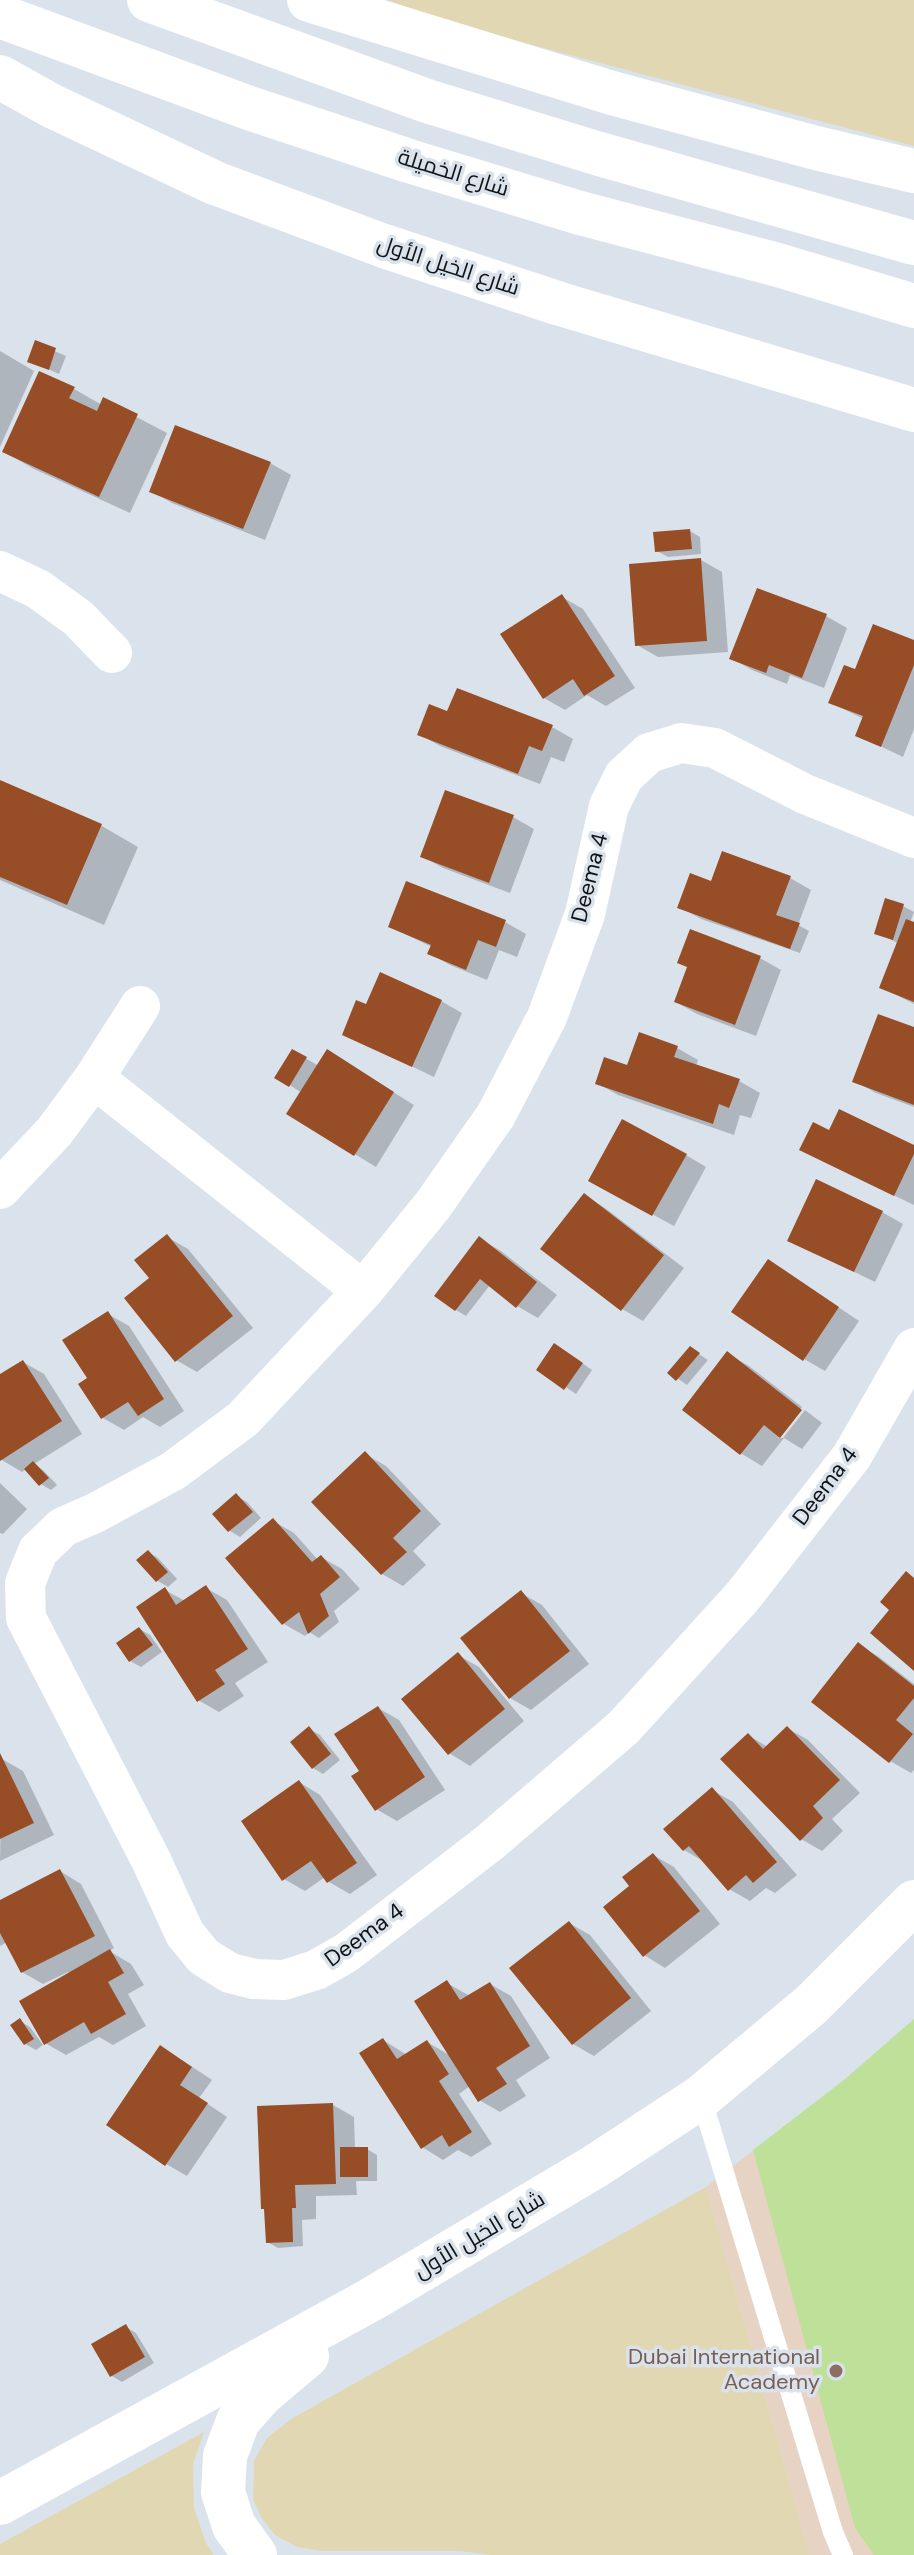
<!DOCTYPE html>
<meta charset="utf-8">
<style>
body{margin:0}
canvas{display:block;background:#dae2eb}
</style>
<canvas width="914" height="2555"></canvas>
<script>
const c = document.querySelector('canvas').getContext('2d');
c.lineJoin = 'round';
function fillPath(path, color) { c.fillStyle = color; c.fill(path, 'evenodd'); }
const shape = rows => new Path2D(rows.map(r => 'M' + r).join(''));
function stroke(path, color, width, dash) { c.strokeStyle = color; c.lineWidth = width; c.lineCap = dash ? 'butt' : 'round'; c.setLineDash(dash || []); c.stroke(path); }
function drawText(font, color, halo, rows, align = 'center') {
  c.font = font + ' "DM Sans",Cairo,sans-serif'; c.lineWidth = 7; c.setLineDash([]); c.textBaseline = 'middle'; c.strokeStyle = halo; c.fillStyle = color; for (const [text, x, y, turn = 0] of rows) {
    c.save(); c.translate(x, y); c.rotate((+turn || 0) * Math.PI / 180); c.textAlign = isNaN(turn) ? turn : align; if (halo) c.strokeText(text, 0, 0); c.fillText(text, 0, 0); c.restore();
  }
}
const education = shape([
 [914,2019,914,2555,810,2555,706,2187,844,2080]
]);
const green = shape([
 [914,2019,914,2555,874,2555,855,2528,753,2150,844,2080]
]);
const sand = shape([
 [387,0,914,0,914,146,464,27],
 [706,2187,810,2555,491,2555,460,2551,321,2551,297,2547,275,2535,262,2519,253,2499,254,2461,267,2438,291,2419],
 [204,2432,193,2464,194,2508,206,2543,214,2555,0,2555,0,2544]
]);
const shadow = shape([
 [36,343,66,356,59,374,30,361],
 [0,351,34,371,0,447],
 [74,389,102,405,104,400,167,433,130,513,34,469,4,452],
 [270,463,291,475,265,540,172,503,151,491],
 [690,531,700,537,701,554,668,557,657,551],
 [701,560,722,572,728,652,658,657,637,645],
 [562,597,583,609,635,688,606,706,587,695,565,710,544,698],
 [826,616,847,628,824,688,790,675,787,684,752,670,731,658],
 [914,642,914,729,903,757,857,735,864,719,831,703,856,672],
 [449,714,552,727,573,739,564,762,551,757,540,784,440,746,419,734],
 [0,782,102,826,138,847,104,925,0,880],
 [513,817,534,829,510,893,443,868,422,856],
 [790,878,811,890,798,925,809,931,800,953,701,919,680,907,712,884],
 [903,906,914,912,910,923,914,924,914,1004,881,987,898,943,876,933],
 [505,922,526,934,517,957,499,950,487,980,450,965,429,953,432,947,390,927],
 [692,931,760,958,781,970,756,1036,697,1014,676,1002,689,968],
 [441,1001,462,1013,434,1077,344,1034,367,1006],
 [914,1030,914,1107,876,1093,855,1081],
 [677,1048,698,1060,696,1066,739,1081,760,1093,751,1118,740,1115,734,1135,618,1095,597,1083],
 [293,1051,319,1066,348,1064,414,1105,376,1167,289,1114,302,1093,277,1077],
 [914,1147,914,1205,822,1161],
 [686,1155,706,1167,674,1226,611,1192],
 [584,1195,605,1208,684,1268,643,1321,622,1309],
 [882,1212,903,1224,875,1282,789,1240],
 [167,1237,188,1249,253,1328,197,1372,176,1360,152,1279],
 [480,1239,501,1251,557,1295,538,1318,517,1306,490,1285,466,1316,456,1310],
 [789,1274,859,1321,825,1371,804,1359],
 [108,1314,129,1326,184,1411,160,1427,143,1417,124,1430,103,1418,90,1379],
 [691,1349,708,1360,687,1385,670,1373],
 [565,1351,592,1370,576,1394,539,1369],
 [728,1354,749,1366,802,1407,778,1438,783,1438,805,1410,822,1423,802,1449,784,1438,762,1466,742,1454,685,1409],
 [23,1362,44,1374,82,1434,34,1464,43,1470,57,1485,51,1490,41,1484,26,1469,22,1472,0,1459,0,1377],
 [365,1454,386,1466,441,1524,413,1551,426,1565,403,1586,382,1574],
 [0,1483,27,1509,3,1534,0,1533],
 [236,1496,247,1502,261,1518,240,1537,230,1531,215,1514],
 [273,1521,294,1533,318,1560,321,1557,342,1569,360,1589,334,1611,339,1622,319,1638,309,1632,305,1636,284,1624],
 [148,1552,158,1558,177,1579,168,1587,158,1581,139,1560],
 [206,1588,227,1600,268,1662,235,1683,244,1696,219,1712,198,1700,165,1590,185,1601],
 [521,1593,542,1605,589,1664,531,1710,510,1698,463,1638],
 [140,1629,150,1635,162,1652,141,1667,130,1661],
 [859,1645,879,1657,914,1684,914,1770,911,1773,890,1761],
 [458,1655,479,1667,524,1721,470,1766,449,1753],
 [378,1708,399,1720,445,1790,397,1821,376,1809,362,1771],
 [787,1728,808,1740,860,1793,832,1819,843,1831,822,1851,801,1839,748,1735,768,1747],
 [309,1729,320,1735,340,1760,323,1774,313,1768],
 [2,1759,23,1771,54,1835,0,1861],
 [299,1782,320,1795,377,1875,350,1894,329,1882,325,1877,305,1891,284,1879],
 [712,1790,733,1802,797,1875,775,1893,766,1888,750,1901,729,1889,705,1862,684,1850],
 [653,1855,674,1867,720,1924,665,1968,644,1955,632,1887],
 [60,1871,81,1884,114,1948,109,1951,131,1964,144,1985,128,1994,146,2026,113,2045,99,2037,66,2055,45,2043,69,1975,68,1972,43,1984,22,1972,7,1942,0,1946,0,1902],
 [569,1923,590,1935,651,2011,594,2056,573,2044],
 [447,1983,468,1995,490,1984,511,1996,550,2058,516,2080,526,2096,500,2112,479,2100,470,2086,459,2094,492,2144,471,2157,458,2150,443,2160,422,2147,383,2040,407,2055,427,2042,451,2056],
 [20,2021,30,2027,43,2045,36,2050,25,2044],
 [182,2060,212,2080,199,2098,227,2117,187,2176,166,2164],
 [333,2105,354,2117,355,2149,367,2149,377,2155,377,2181,356,2181,357,2195,316,2196,316,2219,302,2220,303,2246,278,2248,267,2242],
 [126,2327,136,2333,154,2363,122,2382,112,2376]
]);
const building = shape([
 [35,340,56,348,49,370,27,362],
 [39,371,75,387,69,398,97,411,103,397,138,414,99,497,2,452],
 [175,425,271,462,243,529,149,492],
 [690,529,692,549,655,552,653,532],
 [701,558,707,641,635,646,629,564],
 [757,588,827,614,802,678,769,665,766,673,729,659],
 [562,594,615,676,584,696,573,679,543,699,500,634],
 [873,624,914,640,914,665,881,747,855,736,863,716,828,703,844,665,855,669],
 [457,688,553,725,542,751,529,746,518,774,417,735,429,704,447,711],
 [0,780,102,824,67,905,0,877],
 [445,790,514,815,489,883,420,857],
 [722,851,791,876,776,915,800,923,790,949,677,908,690,873,711,881],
 [406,881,506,920,496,947,478,940,466,970,427,954,431,945,388,927],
 [885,898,904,904,893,940,874,934],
 [906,919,914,922,914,1002,879,988],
 [690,929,761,956,735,1025,674,1002,687,967,677,963],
 [380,972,442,1000,412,1067,342,1035,356,1000,366,1004],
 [878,1014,914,1027,914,1105,852,1082],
 [639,1032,678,1046,674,1057,740,1079,729,1108,719,1104,713,1124,595,1084,604,1057,627,1065],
 [292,1049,307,1057,289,1087,274,1078],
 [327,1049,394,1092,354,1156,286,1114],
 [839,1109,914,1145,914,1154,894,1196,799,1150,813,1122,829,1130],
 [622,1119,687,1154,652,1216,588,1181],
 [816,1179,883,1211,854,1272,787,1241],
 [584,1193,664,1255,621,1311,540,1249],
 [167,1234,233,1316,175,1362,124,1298,149,1278,134,1260],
 [479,1236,537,1282,516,1308,480,1279,455,1311,434,1296],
 [768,1259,839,1307,803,1361,731,1312],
 [108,1311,164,1399,138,1416,128,1402,101,1419,78,1384,87,1378,62,1340],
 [554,1343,583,1363,564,1390,536,1370],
 [690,1346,700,1353,676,1381,667,1373],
 [727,1351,802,1410,780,1438,764,1425,740,1455,682,1410],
 [23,1360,62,1421,0,1461,0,1374],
 [365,1451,421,1511,393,1538,407,1552,381,1575,311,1502],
 [33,1461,49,1478,39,1486,24,1469],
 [236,1493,253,1512,228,1532,212,1514],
 [273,1518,312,1562,321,1555,340,1577,320,1594,329,1616,308,1634,299,1612,282,1625,225,1558],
 [148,1550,168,1572,156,1582,136,1560],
 [906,1571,914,1578,914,1671,870,1633,889,1610,880,1602],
 [206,1585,248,1649,215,1670,225,1684,197,1702,136,1607,165,1587,176,1605],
 [521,1590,570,1651,509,1699,460,1638],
 [139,1627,153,1645,129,1662,116,1643],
 [858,1642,914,1686,914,1698,896,1720,913,1734,889,1763,811,1702],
 [458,1652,505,1709,448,1755,401,1699],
 [378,1706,425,1777,375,1811,351,1776,359,1771,334,1734],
 [309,1726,331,1754,312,1769,290,1742],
 [787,1726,840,1780,813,1806,823,1818,800,1841,720,1759,748,1733,763,1749],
 [0,1753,34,1823,0,1839],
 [299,1780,357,1863,327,1883,311,1861,282,1881,241,1821],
 [712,1787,777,1862,753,1883,746,1875,728,1891,689,1846,683,1851,663,1829],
 [653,1853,700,1911,643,1957,603,1907,629,1886,622,1877],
 [60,1869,95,1936,21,1973,0,1933,0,1900],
 [569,1921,631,1998,572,2045,509,1968],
 [110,1949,124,1973,108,1982,126,2014,91,2034,84,2022,44,2045,19,2001],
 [447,1980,460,2000,490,1982,530,2046,496,2068,507,2084,478,2102,414,2001],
 [20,2018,34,2039,24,2045,10,2025],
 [383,2038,397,2059,427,2040,449,2074,439,2081,472,2132,449,2147,442,2135,421,2149,359,2053],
 [160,2045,192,2067,180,2085,208,2103,165,2166,106,2125],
 [333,2103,336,2184,295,2185,296,2208,292,2208,293,2242,266,2243,264,2209,261,2209,257,2106],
 [340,2147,368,2147,368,2177,340,2177],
 [126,2324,145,2357,110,2377,91,2344]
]);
const service = shape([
 [701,2097,833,2532,843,2555]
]);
const minor = shape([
 [0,571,38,589,78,618,112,653],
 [914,838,805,794,715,748,681,743,649,753,624,776,609,806,585,914,547,1017,496,1115,433,1205,363,1291,243,1419,173,1471,95,1513,63,1527,38,1551,25,1583,26,1618,151,1860,185,1934,204,1957,230,1973,254,1979,284,1980,316,1970,346,1953,489,1843,624,1727,743,1596,852,1456,914,1348],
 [94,1078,363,1291],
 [0,1189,54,1132,94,1078,140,1006]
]);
const secondary = shape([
 [149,0,427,101,596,153,914,243],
 [309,0,612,93,816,148,914,171],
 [0,16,249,108,409,161,580,213,778,265,914,306],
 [0,77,52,106,215,183,384,246,557,303,914,410],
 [0,2503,372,2299,594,2167,701,2097,811,2005,914,1902],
 [255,2555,234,2526,223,2492,225,2456,238,2421,262,2394,307,2356]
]);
const markers = [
 [836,2371,8,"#8d6e63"]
];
const streetNames = [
 ["شارع الخميلة",453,174,17],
 ["شارع الخيل الأول",448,267,18],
 ["Deema 4",591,878,-76],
 ["Deema 4",826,1487,-53],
 ["Deema 4",365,1936,-36],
 ["شارع الخيل الأول",480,2236,-31]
];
const educationNames = [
 ["Dubai International",820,2358],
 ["Academy",820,2383]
];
fillPath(education, '#e7d3c4');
fillPath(green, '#bfe098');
fillPath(sand, '#e1d8b3');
fillPath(shadow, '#0003');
fillPath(building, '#974e26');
stroke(service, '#fff', 20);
stroke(minor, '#fff', 40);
stroke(secondary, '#fff', 44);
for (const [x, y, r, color] of markers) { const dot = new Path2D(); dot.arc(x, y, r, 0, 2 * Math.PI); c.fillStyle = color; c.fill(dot); stroke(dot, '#dae2eb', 3); }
drawText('22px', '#111416', '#dae2eb', streetNames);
drawText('22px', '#785e54', '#dae2eb', educationNames, 'right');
</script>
